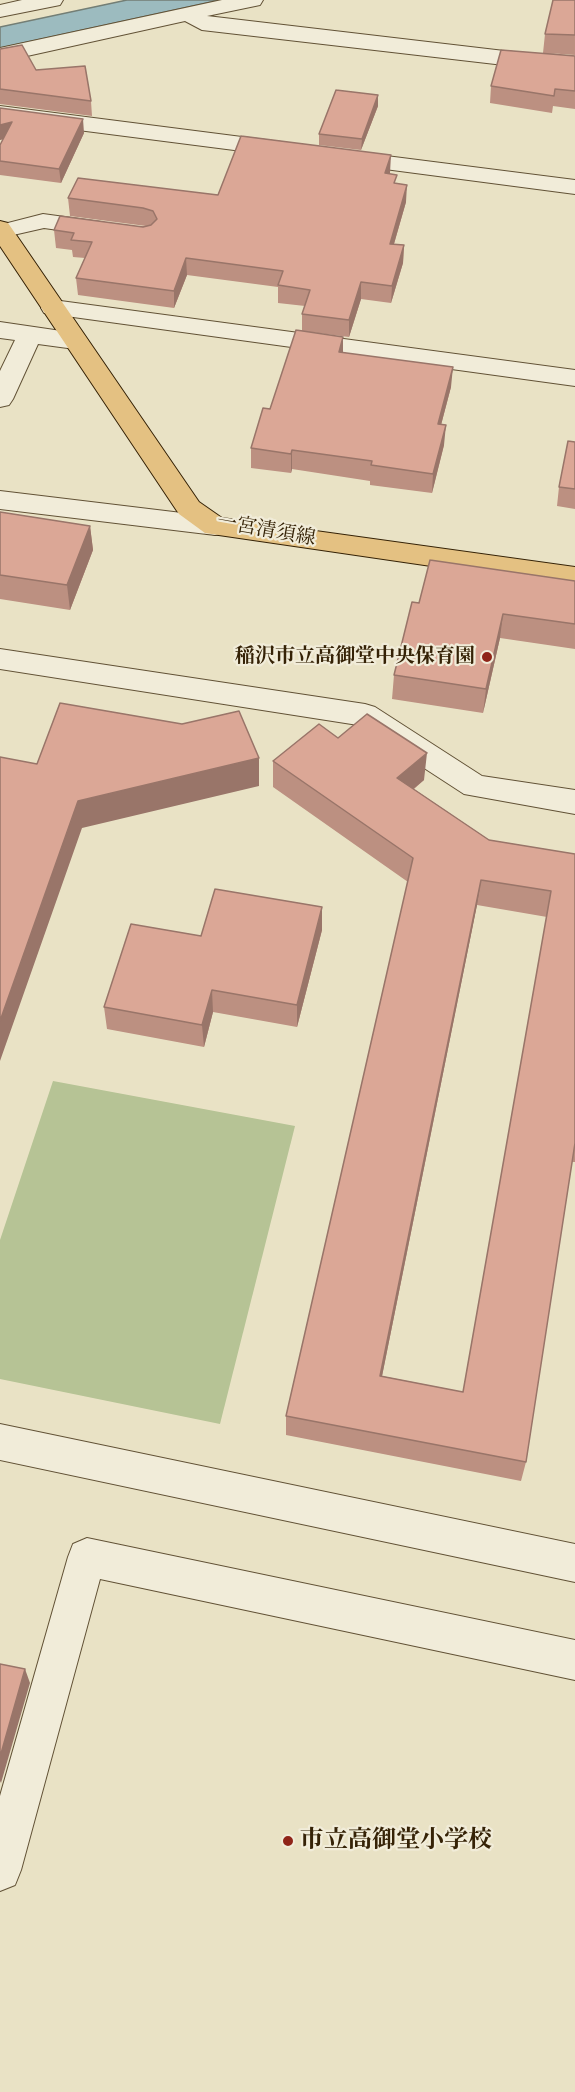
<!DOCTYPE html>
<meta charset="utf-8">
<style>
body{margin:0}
canvas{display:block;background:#e9e2c5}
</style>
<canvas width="575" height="2092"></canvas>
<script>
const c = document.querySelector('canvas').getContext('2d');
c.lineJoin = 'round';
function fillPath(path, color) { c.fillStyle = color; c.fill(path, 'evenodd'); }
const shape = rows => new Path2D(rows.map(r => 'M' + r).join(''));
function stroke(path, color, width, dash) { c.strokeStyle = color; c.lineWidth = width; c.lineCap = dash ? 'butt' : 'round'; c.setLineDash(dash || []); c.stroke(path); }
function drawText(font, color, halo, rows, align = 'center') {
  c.font = font + ' "Libre Bodoni","Noto Serif JP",serif'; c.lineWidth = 4.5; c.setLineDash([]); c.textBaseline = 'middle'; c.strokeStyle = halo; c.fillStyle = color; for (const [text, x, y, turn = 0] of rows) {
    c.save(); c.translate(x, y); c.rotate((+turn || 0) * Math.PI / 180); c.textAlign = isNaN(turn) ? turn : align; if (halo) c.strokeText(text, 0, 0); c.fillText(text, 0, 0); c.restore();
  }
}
const green = shape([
 [53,1081,295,1126,220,1424,0,1379,0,1240]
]);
const water = shape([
 [127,0,220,0,0,48,0,27,127,0]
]);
const minor = shape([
 [22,0,63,0,60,5,0,17,0,5,22,0],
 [222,0,263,0,260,5,207,16,547,56,575,57,575,71,547,70,202,30,185,21,0,62,0,48,222,0],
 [0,106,281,142,289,144,293,149,289,154,281,156,0,120,0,106],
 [347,151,575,180,575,194,339,163,335,158,339,153,347,151],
 [43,214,101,222,109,224,113,229,109,234,101,236,44,228,0,238,0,225,43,214],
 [53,300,575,370,575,386,44,313,41,308,44,303,53,300],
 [0,322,75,333,84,335,88,341,84,347,75,349,38,344,13,399,9,405,0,407,0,371,15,340,0,338,0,322],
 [0,491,215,517,225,519,229,526,225,533,215,535,0,509,0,491],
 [0,649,365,704,375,707,482,776,575,790,575,814,464,794,358,725,0,669,0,649],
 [0,1424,575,1544,575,1582,0,1460,0,1424],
 [87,1538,575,1640,575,1680,100,1579,21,1870,15,1885,0,1891,0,1796,68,1557,73,1544,87,1538]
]);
const major = shape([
 [0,221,8,223,199,502,222,518,575,567,575,587,205,533,179,514,0,246,0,221]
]);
const wall = shape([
 [575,0,575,55,548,53,575,56,575,109,553,106,552,113,490,103,491,86,543,53,545,34],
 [0,49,91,101,92,116,0,104],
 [378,95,378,106,361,150,319,145,319,134],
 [0,108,84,133,61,183,0,175,0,145,3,139,0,140],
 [390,174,406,202,394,244,404,245,403,263,391,303,361,299,349,337,302,331,302,314,305,306,278,303,278,287,187,275,174,308,78,295,76,278,85,258,73,257,72,250,56,248,54,230,146,226,70,216,68,198,218,195],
 [343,352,451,387,441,425,444,445,432,493,370,485,370,481,292,469,291,473,251,468,251,448,270,409],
 [575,442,575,509,557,506,559,487],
 [0,512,90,526,93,550,70,610,0,599],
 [575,581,575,649,500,638,483,713,392,699,394,675,419,603],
 [338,738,424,780,414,789,489,840,575,854,575,1162,572,1162,526,1462,521,1481,286,1435,286,1416,408,882,273,787,273,761],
 [477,905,547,917,463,1392,382,1376],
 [322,930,297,1027,213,1012,204,1047,107,1029,104,1007,201,936]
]);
const shadedWall = shape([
 [378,95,378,106,361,150,362,139],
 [83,119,84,133,61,183,59,169],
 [12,122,14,136,0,140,0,125],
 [391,155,390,173,385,191,385,173],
 [407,185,406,202,389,261,390,244],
 [404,245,403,263,391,303,392,286],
 [186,258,187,275,174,308,174,291],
 [361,282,361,299,349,337,349,320],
 [343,337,343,356,339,352],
 [453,367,451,387,436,444,438,424],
 [446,425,444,445,432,493,433,474],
 [292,450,292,469,291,473,291,454],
 [90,526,93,550,70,610,67,585],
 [503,614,500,638,483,713,486,689],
 [427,753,424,780,395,804,397,778],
 [259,758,259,786,82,828,0,1061,0,1021,78,801],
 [481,880,477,905,378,1396,380,1376],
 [322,907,322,930,297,1027,297,1005],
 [212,990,213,1012,204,1047,202,1025],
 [25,1669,30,1683,1,1783,0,1781,0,1757]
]);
const building = shape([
 [553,0,575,0,575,35,545,34,553,0],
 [22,45,36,70,85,66,91,101,0,89,0,49,22,45],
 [501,50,575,56,575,91,555,89,554,96,491,86,501,50],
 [336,90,378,95,362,139,319,134,336,90],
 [0,108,83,119,59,169,0,161,0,145,12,122,0,125,0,108],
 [241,136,391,155,385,173,397,175,394,183,407,185,390,244,404,245,392,286,361,282,349,320,302,314,310,290,278,285,283,271,186,258,174,291,76,278,92,242,71,240,74,233,54,230,60,216,143,227,151,225,157,219,153,211,143,208,68,198,78,178,218,195,241,136],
 [296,330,343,337,339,352,453,367,438,424,446,425,433,474,371,465,372,461,292,450,291,454,251,448,263,408,270,409,296,330],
 [568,441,575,442,575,489,559,487,568,441],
 [0,512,90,526,67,585,0,575,0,512],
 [430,560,575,581,575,624,503,614,486,689,394,675,412,602,419,603,430,560],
 [60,703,182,724,239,711,259,758,78,801,0,1021,0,757,37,764,60,703],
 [367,714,427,753,397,778,489,840,575,854,575,1143,526,1462,286,1416,413,858,273,761,319,724,338,738,367,714],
 [481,880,551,891,463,1392,380,1376,481,880],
 [215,889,322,907,297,1005,212,990,202,1025,104,1007,131,924,201,936,215,889],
 [0,1664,25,1669,0,1757,0,1664]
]);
const markers = [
 [487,657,6,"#8f2418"],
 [288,1841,6,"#8f2418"]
];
const streetNames = [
 ["一宮清須線",266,531,10]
];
const poiNames = [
 ["稲沢市立高御堂中央保育園",475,657]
];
const nearPoinames = [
 ["市立高御堂小学校",300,1841]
];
fillPath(green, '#b6c395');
fillPath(water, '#9cbbbf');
stroke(water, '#737e75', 1.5);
stroke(minor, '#625236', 2);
stroke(major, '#352206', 2);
fillPath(minor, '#f1ecd9');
fillPath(major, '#e4c182');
fillPath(wall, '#bc9081');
fillPath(shadedWall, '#997569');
fillPath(building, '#dba796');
stroke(building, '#997569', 1.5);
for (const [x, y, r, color] of markers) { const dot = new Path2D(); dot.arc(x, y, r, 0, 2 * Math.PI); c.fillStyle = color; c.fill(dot); stroke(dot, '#f1ecd9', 2); }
drawText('20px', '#352206', '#f1ecd9', streetNames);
drawText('bold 20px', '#352206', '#f1ecd9', poiNames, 'right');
drawText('bold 24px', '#352206', '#f1ecd9', nearPoinames, 'left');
</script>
